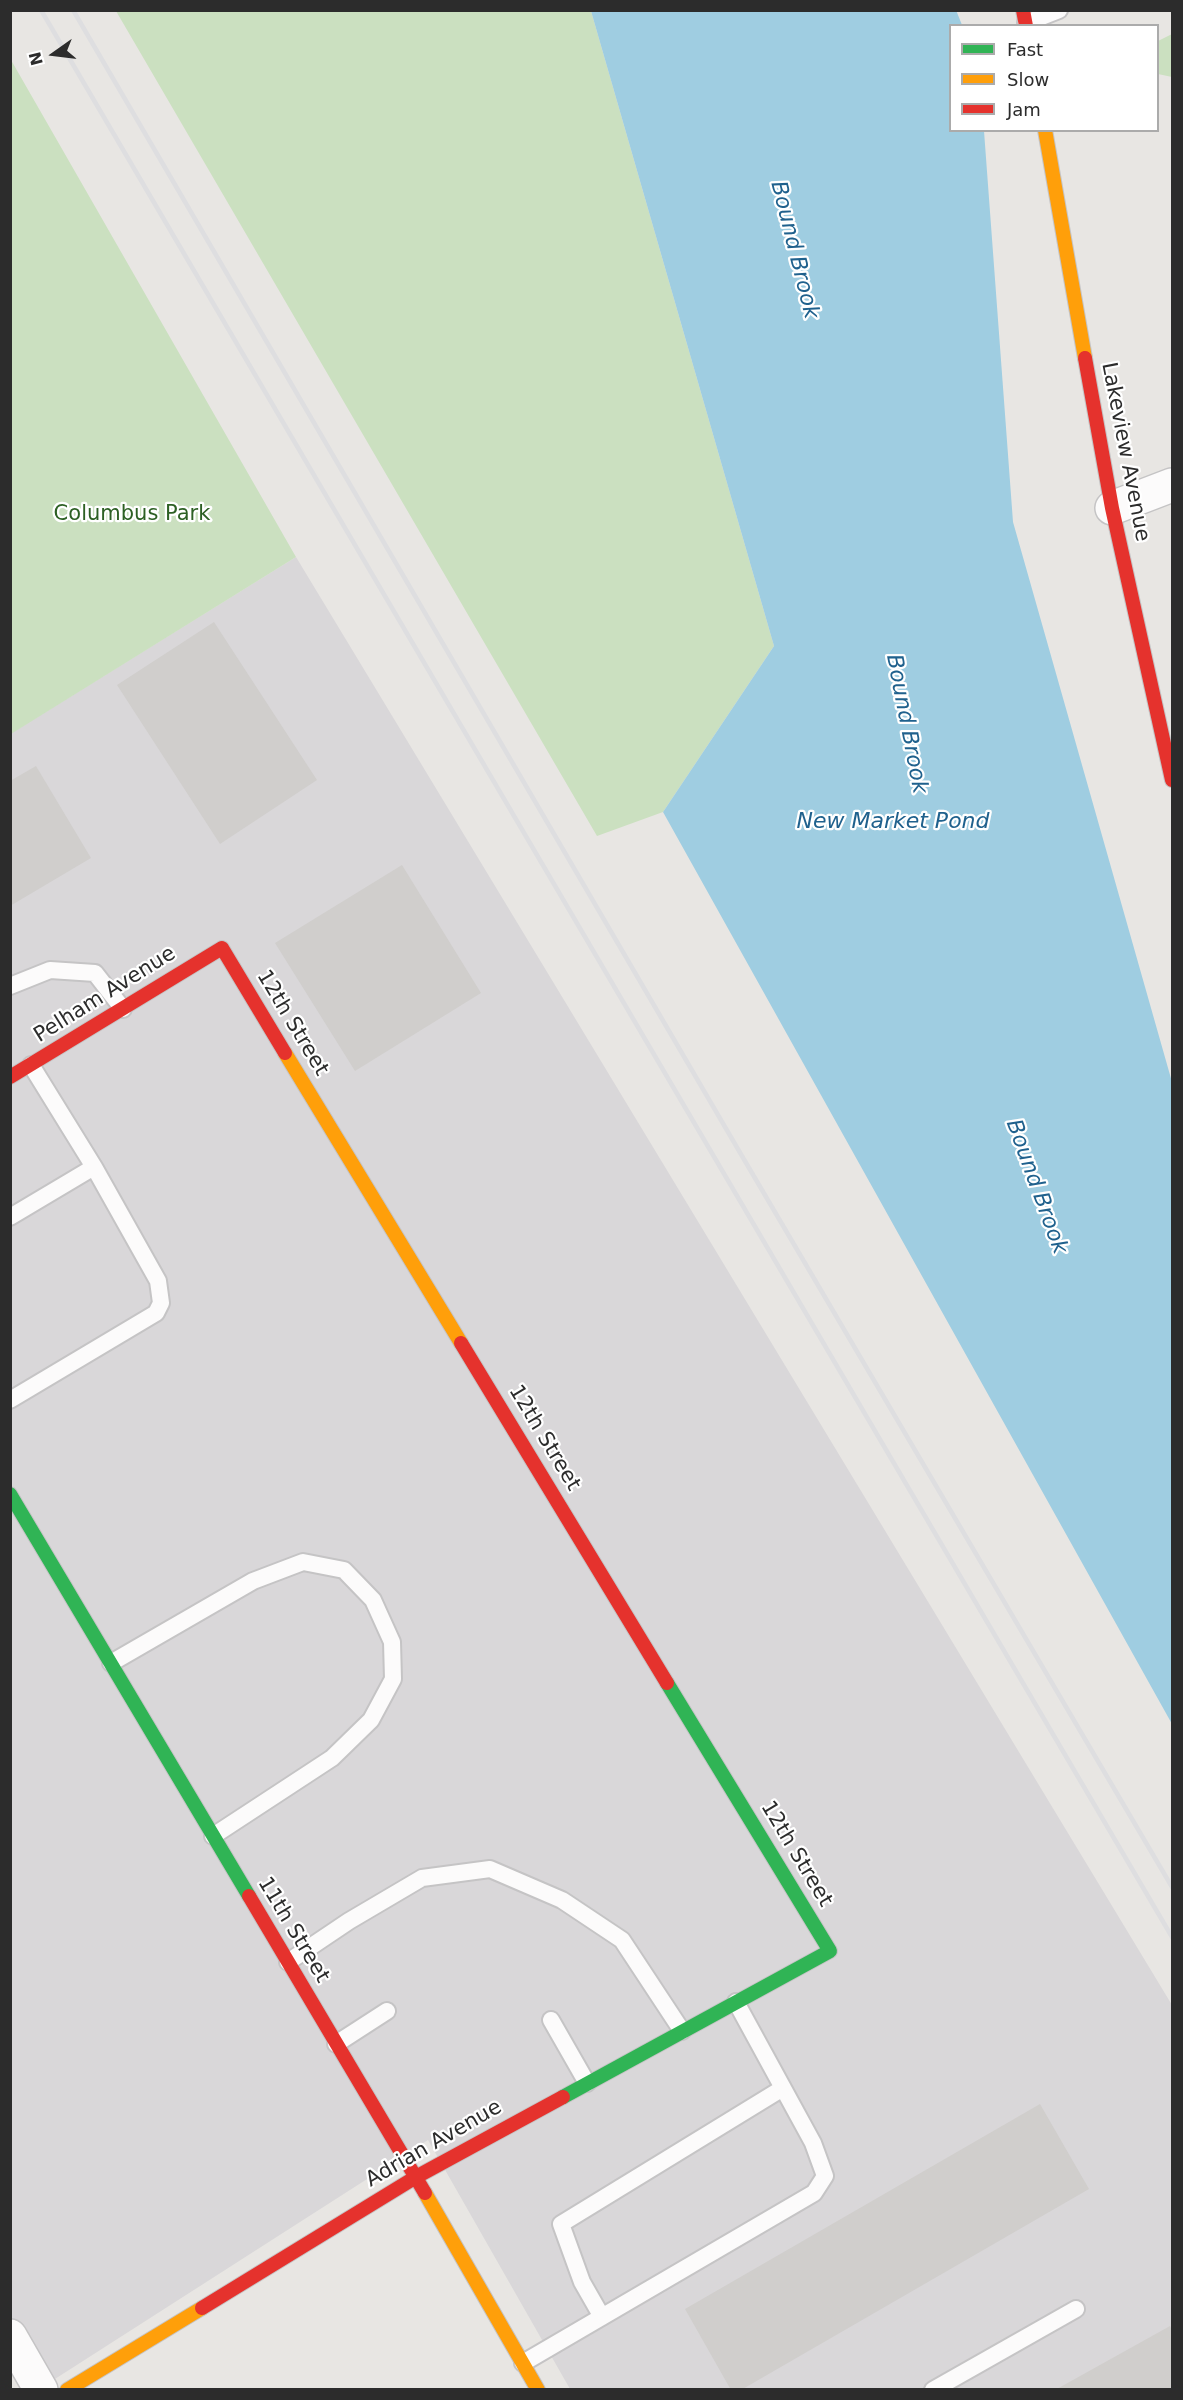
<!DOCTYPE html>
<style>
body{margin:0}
#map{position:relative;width:1183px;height:2400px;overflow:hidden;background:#e8e6e3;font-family:"DejaVu Sans",sans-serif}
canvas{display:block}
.frame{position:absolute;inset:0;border:12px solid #2c2c2c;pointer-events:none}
.legend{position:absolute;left:949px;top:24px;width:210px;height:108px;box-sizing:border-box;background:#fff;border:2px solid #ababab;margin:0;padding:8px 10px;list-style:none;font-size:18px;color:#2c2c2c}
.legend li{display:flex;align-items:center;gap:12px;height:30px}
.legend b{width:30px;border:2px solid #ababab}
.north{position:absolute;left:24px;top:24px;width:60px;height:60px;-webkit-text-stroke:4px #fff;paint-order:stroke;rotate:256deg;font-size:16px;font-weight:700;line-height:24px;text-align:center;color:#2c2c2c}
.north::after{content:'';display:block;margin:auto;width:21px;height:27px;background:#2c2c2c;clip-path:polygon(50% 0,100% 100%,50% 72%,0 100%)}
</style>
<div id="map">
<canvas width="1183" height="2400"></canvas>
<div class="frame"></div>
<ul class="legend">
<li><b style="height:8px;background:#30b455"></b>Fast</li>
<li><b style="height:8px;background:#ff9f0a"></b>Slow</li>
<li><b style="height:8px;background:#e5322d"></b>Jam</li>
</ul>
<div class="north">N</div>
</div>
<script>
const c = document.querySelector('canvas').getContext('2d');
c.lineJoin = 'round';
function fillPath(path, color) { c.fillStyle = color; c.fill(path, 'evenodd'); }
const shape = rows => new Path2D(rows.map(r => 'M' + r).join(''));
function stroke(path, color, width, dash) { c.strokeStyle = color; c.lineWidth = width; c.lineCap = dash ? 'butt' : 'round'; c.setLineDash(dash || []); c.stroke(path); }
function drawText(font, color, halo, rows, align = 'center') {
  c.font = font + ' "DejaVu Sans",sans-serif'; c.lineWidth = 4.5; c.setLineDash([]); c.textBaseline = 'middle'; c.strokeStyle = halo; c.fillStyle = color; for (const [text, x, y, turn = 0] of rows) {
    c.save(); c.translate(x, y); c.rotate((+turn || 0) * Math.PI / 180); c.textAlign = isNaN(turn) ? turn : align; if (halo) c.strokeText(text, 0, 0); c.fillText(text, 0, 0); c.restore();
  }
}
const industrial = shape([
 [296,557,1172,2005,1172,2389,570,2389,428,2140,44,2386,10,2330,10,734]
]);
const green = shape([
 [116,11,591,11,774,646,663,812,597,836],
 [1172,34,1172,77,1158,74,1158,41],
 [11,60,296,557,11,734,10,734]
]);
const water = shape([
 [956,10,962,25,950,26,950,130,984,131,1013,522,1172,1082,1172,1724,663,812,774,646,591,11]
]);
const building = shape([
 [214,622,317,780,220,844,117,685],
 [36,766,91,858,10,906,10,781],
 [402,865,481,993,355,1071,275,943],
 [1040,2104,1089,2189,741,2390,731,2390,685,2309],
 [1170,2326,1172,2330,1172,2390,1055,2390]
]);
const lane = shape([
 [1026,23,1059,10],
 [10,986,50,970,95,973,123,1009],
 [10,1217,94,1167,31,1065],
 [10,1400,156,1313,161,1303,158,1281,94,1167],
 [111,1663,253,1581,303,1562,344,1570,373,1600,392,1642,393,1679,371,1720,332,1758,213,1836],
 [288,1962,349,1921,422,1878,490,1869,562,1900,622,1940,682,2031],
 [551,2020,587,2083],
 [336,2044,387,2011],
 [602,2317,582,2282,561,2224,783,2088],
 [523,2363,814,2193,825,2176,813,2143,736,2002],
 [933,2390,1076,2309]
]);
const street = shape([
 [1112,508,1172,485],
 [10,2336,41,2390]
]);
const fast = shape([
 [10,1494,249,1896],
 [563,2097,830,1951,667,1683]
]);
const slow = shape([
 [1045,130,1085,358],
 [285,1053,461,1343],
 [425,2193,538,2390],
 [67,2390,202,2308]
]);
const jam = shape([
 [1023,10,1026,26],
 [1085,358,1112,508,1172,780],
 [10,1077,222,948,285,1053],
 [461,1343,667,1683],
 [249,1896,425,2193],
 [202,2308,416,2177,563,2097]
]);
const rail = shape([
 [41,10,1172,1937],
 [73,10,742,1156,1172,1887]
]);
const streetNames = [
 ["Lakeview Avenue",1125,452,79],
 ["Pelham Avenue",105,995,-32],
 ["12th Street",292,1023,59],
 ["12th Street",544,1438,59],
 ["12th Street",796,1854,59],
 ["11th Street",293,1930,59],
 ["Adrian Avenue",434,2144,-30]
];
const parkNames = [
 ["Columbus Park",132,515]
];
const waterNames = [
 ["Bound Brook",794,250,76],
 ["Bound Brook",906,724,79],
 ["New Market Pond",893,822],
 ["Bound Brook",1036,1187,70]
];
fillPath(industrial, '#d9d7d9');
fillPath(green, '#cbe0c0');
fillPath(water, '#9fcde1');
fillPath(building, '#d0cecc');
stroke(lane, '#c5c4c5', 20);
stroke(street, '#c5c4c5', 36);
stroke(fast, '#c5c4c5', 16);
stroke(slow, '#c5c4c5', 16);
stroke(jam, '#c5c4c5', 16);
stroke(lane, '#fcfbfb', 16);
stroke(street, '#fcfbfb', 33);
stroke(fast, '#30b455', 14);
stroke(slow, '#ff9f0a', 14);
stroke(jam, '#e5322d', 14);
stroke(rail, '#dedee0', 4.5);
drawText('21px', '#2c2c2c', '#fff', streetNames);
drawText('21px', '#2d6024', '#fff', parkNames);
drawText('italic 22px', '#1f618d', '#fff', waterNames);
</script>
